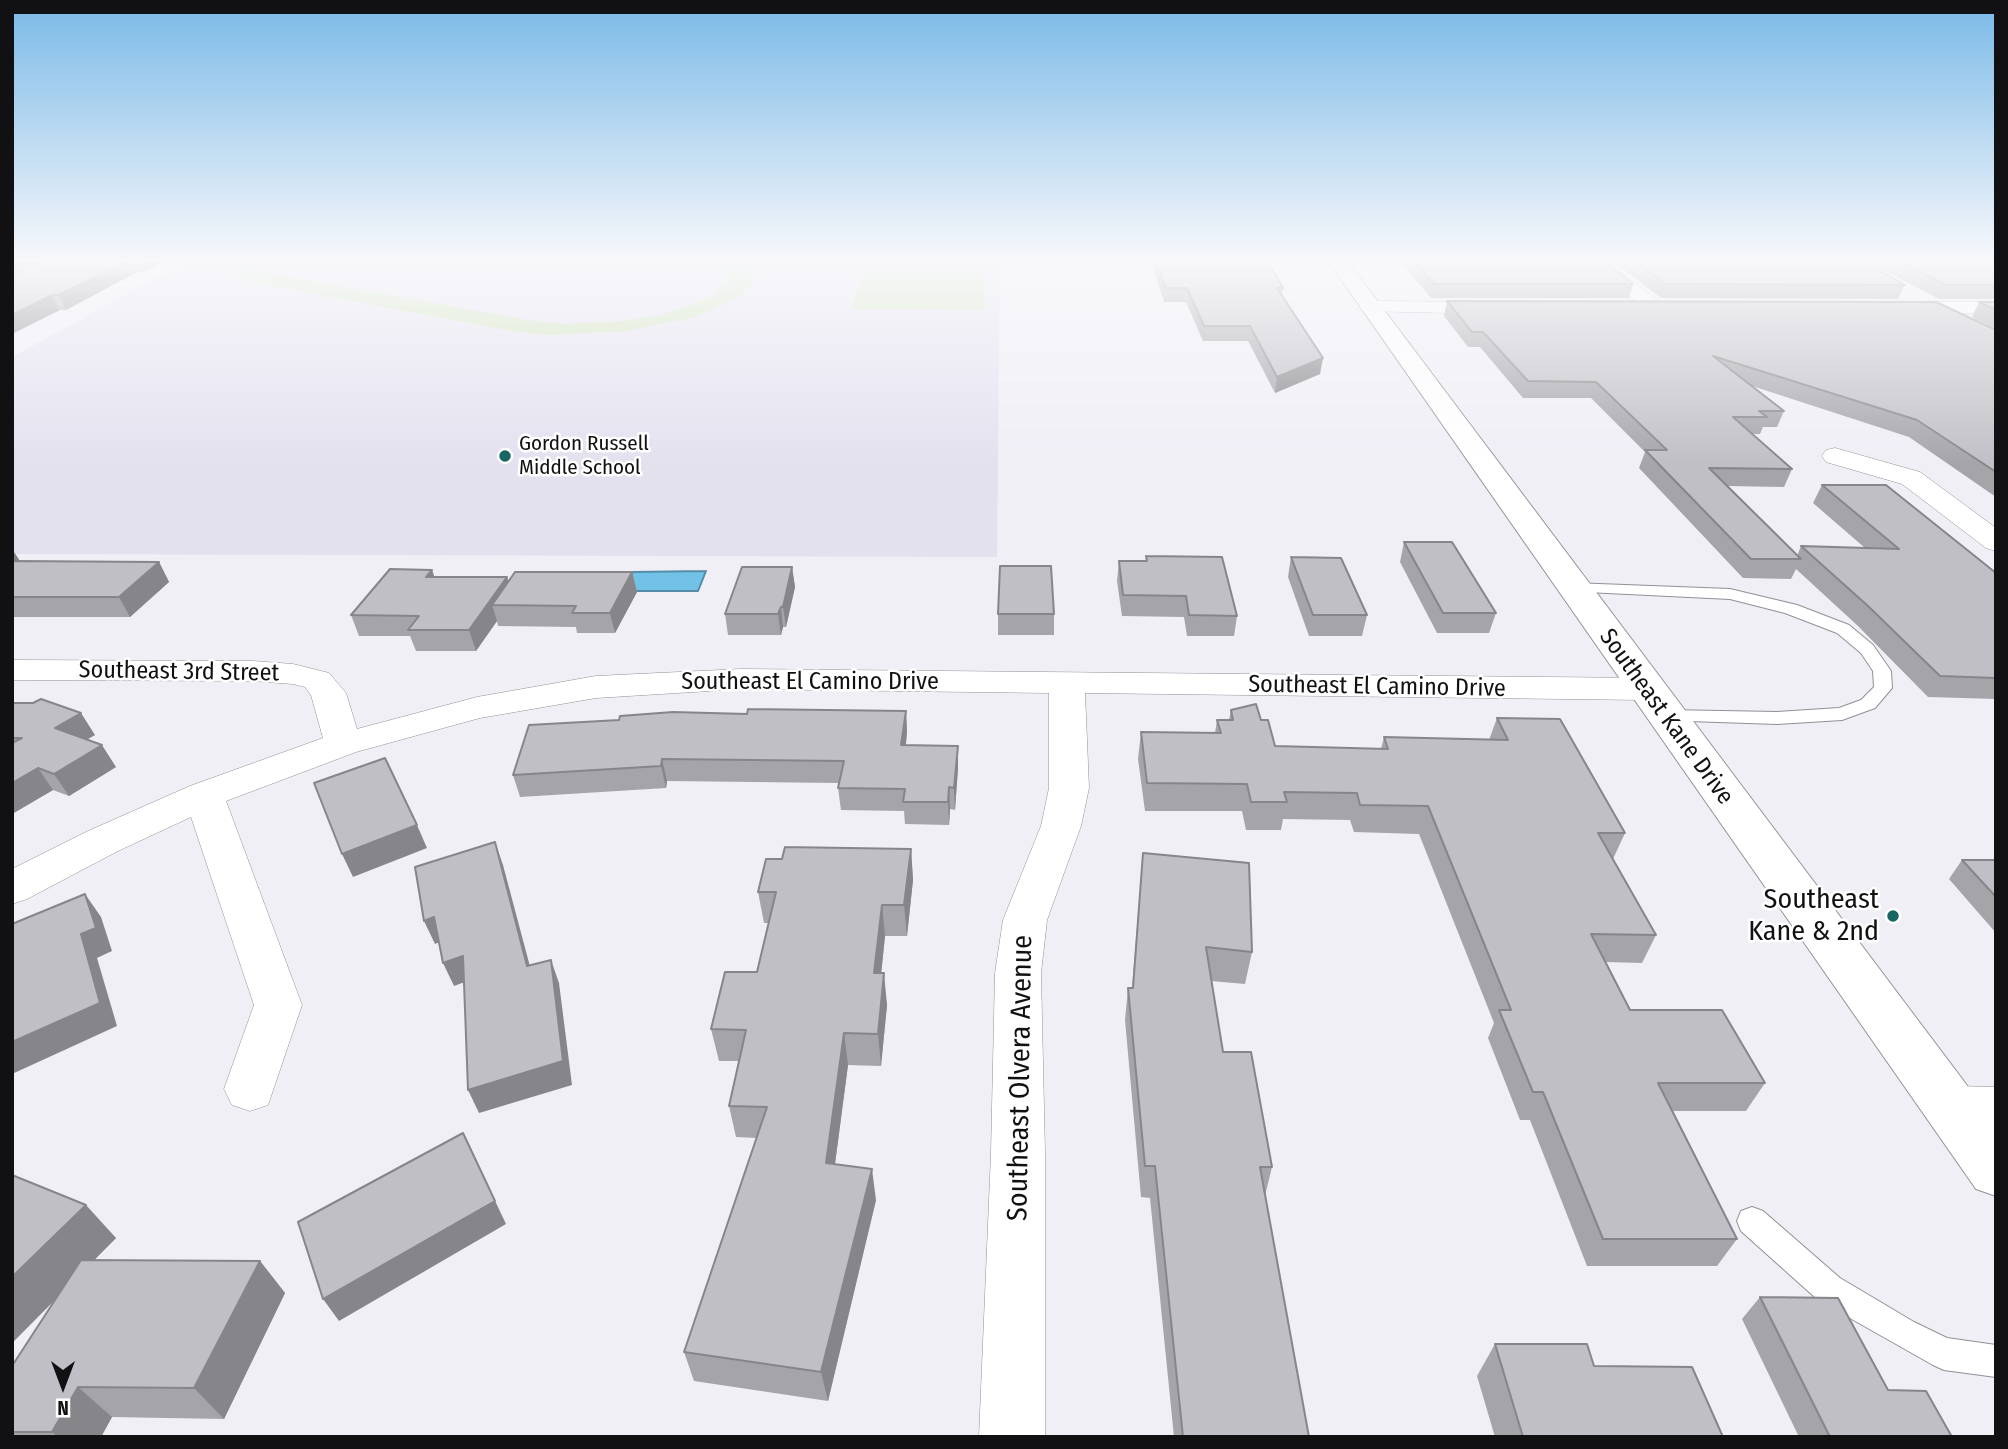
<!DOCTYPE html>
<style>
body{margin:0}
#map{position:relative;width:2008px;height:1449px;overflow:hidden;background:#f0eff6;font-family:"Fira Sans Condensed",sans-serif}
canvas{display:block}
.frame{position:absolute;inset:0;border:14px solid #111013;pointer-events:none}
.north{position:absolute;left:28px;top:1351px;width:70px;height:70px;-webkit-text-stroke:5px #fff;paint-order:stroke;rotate:180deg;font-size:19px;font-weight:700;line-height:28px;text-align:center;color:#111013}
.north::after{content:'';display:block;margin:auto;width:24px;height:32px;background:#111013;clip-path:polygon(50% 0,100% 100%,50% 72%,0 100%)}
</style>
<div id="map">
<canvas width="2008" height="1449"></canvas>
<div class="frame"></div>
<div class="north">N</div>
</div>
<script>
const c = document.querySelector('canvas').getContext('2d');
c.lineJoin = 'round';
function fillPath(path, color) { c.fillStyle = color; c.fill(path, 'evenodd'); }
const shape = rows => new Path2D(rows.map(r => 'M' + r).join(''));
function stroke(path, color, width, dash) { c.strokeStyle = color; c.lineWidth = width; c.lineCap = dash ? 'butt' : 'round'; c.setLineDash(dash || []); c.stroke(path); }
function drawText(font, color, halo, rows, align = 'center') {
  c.font = font + ' "Fira Sans Condensed",sans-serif'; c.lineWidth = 5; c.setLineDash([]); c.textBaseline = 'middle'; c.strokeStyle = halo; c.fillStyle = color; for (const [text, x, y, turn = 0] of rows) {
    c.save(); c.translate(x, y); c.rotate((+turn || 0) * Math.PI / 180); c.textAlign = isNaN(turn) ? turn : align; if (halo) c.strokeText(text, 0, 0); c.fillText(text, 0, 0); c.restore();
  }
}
const built = shape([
 [185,262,1000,262,997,557,12,554,12,357]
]);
const green = shape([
 [257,262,264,269,285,276,528,320,563,324,622,321,661,315,692,305,714,294,724,282,724,271,712,262,745,262,755,275,749,289,741,296,696,317,626,331,549,335,506,330,259,284,232,275,227,269,225,263],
 [864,269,986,270,983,310,851,309]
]);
const water = shape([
 [706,571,698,591,623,591,633,572,706,571]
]);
const lane = shape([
 [1572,583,1730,589,1797,605,1849,625,1873,645,1891,671,1892,688,1875,708,1842,720,1777,724,1659,720,1656,716,1666,710,1777,712,1839,708,1861,700,1874,687,1873,671,1861,653,1837,633,1785,613,1730,599,1566,591,1564,588,1572,583],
 [1752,1207,1763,1211,1840,1278,1914,1322,1947,1338,1996,1345,1996,1377,1944,1370,1933,1365,1818,1300,1741,1231,1737,1221,1741,1211,1752,1207]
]);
const street = shape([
 [1589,262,1610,262,1666,308,1663,312,1649,312,1589,262],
 [1370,301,1494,302,1501,304,1504,308,1501,312,1494,314,1363,311,1360,307,1363,303,1370,301],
 [1899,302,1996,302,1996,314,1892,312,1889,308,1892,304,1899,302],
 [1835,448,1920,472,1996,528,1996,551,1986,548,1902,484,1826,462,1822,456,1826,450,1835,448],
 [12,660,253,661,293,664,329,673,346,693,357,729,477,697,596,676,742,669,1645,678,1657,682,1663,689,1657,696,1645,700,1085,693,1089,788,1081,826,1047,920,1041,973,1045,1154,1045,1437,979,1437,991,1154,995,973,1003,920,1041,826,1049,788,1049,693,742,689,596,698,480,718,356,752,226,801,302,1005,268,1105,250,1111,232,1105,224,1089,254,1005,191,817,118,851,27,899,12,904,12,869,88,831,190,786,323,738,311,695,305,687,293,684,253,681,12,680,12,660],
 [1952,1086,1996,1087,1996,1133,1952,1132,1934,1125,1926,1109,1934,1093,1952,1086]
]);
const primary = shape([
 [1329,262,1348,262,1996,1124,1996,1196,1976,1189,1329,262]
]);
const wall = shape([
 [12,262,38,262,17,272,41,262,162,262,143,272,137,272,66,310,60,310,12,333],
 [1151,262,1268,262,1283,288,1282,295,1320,374,1275,393,1248,341,1203,341,1186,302,1164,302],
 [1401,262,1607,262,1633,284,1629,298,1431,298],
 [1614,262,1865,262,1905,285,1898,299,1661,298],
 [1868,262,1996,262,1996,299,1939,299],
 [1447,301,1996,330,1996,497,1909,437,1752,386,1784,411,1777,427,1763,427,1760,434,1752,434,1792,469,1784,487,1727,486,1797,556,1801,546,1865,548,1813,503,1822,485,1996,573,1996,699,1928,697,1858,626,1796,569,1791,579,1743,578,1639,468,1645,452,1591,398,1523,398,1480,347,1468,347,1444,316],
 [1979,302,1996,302,1996,329,1972,317],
 [1404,542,1496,613,1489,633,1437,633,1400,562],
 [12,549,20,561,159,562,169,582,130,617,12,617],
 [1146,556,1237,616,1234,636,1187,636,1184,617,1122,616,1117,581,1119,561,1146,561],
 [1291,557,1367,615,1362,636,1309,636,1288,577],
 [792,567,795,587,786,627,783,627,781,635,728,635,725,614],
 [432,570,434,577,507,577,509,581,632,572,637,592,615,633,577,633,576,627,498,626,497,621,476,651,416,651,410,636,359,636,351,615],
 [998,614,1054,614,1054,635,998,635],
 [12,703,95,735,87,739,116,767,69,796,53,790,12,814],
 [1231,710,1261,720,1275,746,1381,749,1384,737,1489,740,1497,718,1625,833,1613,859,1656,935,1642,963,1606,962,1630,1010,1765,1083,1746,1111,1673,1111,1737,1239,1717,1266,1587,1266,1530,1120,1520,1120,1488,1038,1494,1023,1419,834,1354,832,1350,820,1283,819,1281,830,1246,830,1242,811,1145,811,1138,759,1141,732,1215,733,1217,720,1229,720],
 [906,711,907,732,906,745,958,768,955,810,950,809,949,825,905,824,904,811,841,810,838,788,839,783,667,781,666,788,520,797,513,775,747,714],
 [911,849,913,880,907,936,885,936,881,973,887,1005,881,1066,848,1065,835,1164,876,1200,828,1401,694,1381,684,1352,756,1138,736,1137,729,1106,739,1061,719,1061,711,1029,757,972,769,923,764,923,758,892,782,859],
 [1143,853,1252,952,1245,984,1211,981,1223,1052,1272,1167,1265,1196,1309,1437,1174,1437,1150,1198,1141,1197,1125,1020,1128,988,1132,988],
 [1996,855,1996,933,1949,879,1962,860,1993,860],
 [12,1175,116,1238,94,1260,260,1261,285,1293,224,1419,112,1417,101,1437,12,1437,12,1366,55,1300,12,1343],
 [1760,1297,1888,1390,1952,1437,1799,1437,1742,1319],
 [1495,1344,1594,1366,1723,1437,1495,1437,1477,1376]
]);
const shadedWall = shape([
 [12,262,38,262,12,274],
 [124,262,133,262,137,272,66,310,59,295],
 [138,262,162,262,143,272],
 [52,295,60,310,14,333,12,330,12,315],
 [1323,358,1320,374,1275,393,1277,377],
 [12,549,25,569,12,578],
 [159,562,169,582,130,617,119,597],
 [792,567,795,587,786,627,783,607],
 [432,570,439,590,426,577],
 [632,572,637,592,615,633,610,613],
 [507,577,513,597,492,605,497,621,476,651,469,630],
 [781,607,783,627,781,635,778,614],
 [906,711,907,732,903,767,901,745],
 [81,713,95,735,69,750,55,728],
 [102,745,116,767,69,796,54,774],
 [958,746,958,768,955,810,954,788],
 [662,759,667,781,666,788,661,766],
 [38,768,53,790,12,814,12,783],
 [949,787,950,809,949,825,948,802],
 [417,825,427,848,353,877,342,854],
 [495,842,503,865,536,989,527,966],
 [911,849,913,880,907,936,904,905],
 [85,894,101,917,112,951,97,958,117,1026,12,1074,12,1042],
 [882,905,885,936,878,1005,874,973],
 [434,917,444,940,435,944,424,921],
 [463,956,473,979,454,986,443,963],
 [551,960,559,983,572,1085,479,1113,468,1090],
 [884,973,887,1005,881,1066,878,1034],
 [844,1033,848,1065,831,1194,826,1163],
 [463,1133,506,1224,339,1321,323,1299],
 [872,1169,876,1200,828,1401,821,1372],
 [86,1205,116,1238,12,1343,12,1277],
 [260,1261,285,1293,224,1419,194,1388],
 [78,1387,112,1417,101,1437,58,1437,52,1432]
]);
const building = shape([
 [41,262,124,262,59,295,52,295,12,315,12,274,41,262],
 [1157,262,1268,262,1283,288,1277,288,1323,358,1277,377,1250,326,1204,326,1187,288,1165,288,1157,262],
 [1415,262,1607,262,1633,284,1434,284,1415,262],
 [1636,262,1865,262,1905,285,1666,284,1636,262],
 [1900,262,1996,262,1996,285,1946,285,1900,262],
 [1447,301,1936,302,1996,330,1996,472,1917,420,1713,356,1784,411,1759,411,1767,417,1733,417,1792,469,1709,468,1801,559,1751,559,1645,450,1667,450,1596,382,1528,381,1483,332,1472,332,1447,301],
 [1979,302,1996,302,1996,310,1979,302],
 [1822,485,1886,485,1996,573,1996,678,1940,676,1868,606,1801,546,1899,549,1822,485],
 [1404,542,1452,542,1496,613,1443,613,1404,542],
 [1146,556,1222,557,1237,616,1189,615,1186,596,1123,595,1119,561,1147,561,1146,556],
 [1291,557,1341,558,1367,615,1313,615,1291,557],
 [12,561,159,562,119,597,12,597,12,561],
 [1000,566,1051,566,1054,614,998,614,1000,566],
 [742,567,792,567,783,607,781,607,778,614,725,614,742,567],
 [390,569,432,570,426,577,507,577,469,630,408,630,419,616,351,615,390,569],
 [515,572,632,572,610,613,572,613,576,606,492,605,515,572],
 [41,699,81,713,55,728,102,745,54,774,38,768,12,783,12,743,22,738,12,738,12,703,33,703,41,699],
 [1256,704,1261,720,1268,720,1275,746,1388,749,1384,737,1508,740,1497,718,1560,719,1625,833,1598,833,1656,935,1591,934,1630,1010,1722,1010,1765,1083,1658,1083,1737,1239,1603,1239,1543,1092,1533,1092,1499,1010,1511,1010,1428,806,1360,805,1357,793,1284,792,1287,802,1251,802,1247,784,1147,783,1141,732,1221,733,1217,720,1233,720,1231,710,1256,704],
 [748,709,906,711,901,745,958,746,954,788,949,787,948,802,903,802,905,789,838,788,844,761,662,759,661,766,513,775,529,725,619,720,620,716,673,712,747,714,748,709],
 [385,758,417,825,342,854,314,783,385,758],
 [495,842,527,966,551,960,563,1061,468,1090,463,956,443,963,434,917,424,921,415,867,495,842],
 [785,847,911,849,904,905,882,905,874,973,884,973,878,1034,844,1033,826,1163,872,1169,821,1372,684,1352,767,1107,729,1106,746,1030,711,1029,725,972,757,972,776,892,758,892,766,859,782,859,785,847],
 [1143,853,1249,863,1252,952,1206,947,1223,1052,1251,1052,1272,1167,1260,1167,1309,1437,1183,1437,1155,1166,1145,1166,1128,988,1133,988,1143,853],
 [1962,860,1996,860,1996,897,1962,860],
 [85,894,96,928,81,934,100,1003,12,1042,12,924,85,894],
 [463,1133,495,1201,323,1299,298,1222,463,1133],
 [12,1175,86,1205,12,1277,12,1175],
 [81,1260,260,1261,194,1388,78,1387,52,1432,12,1432,12,1366,81,1260],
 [1760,1297,1838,1298,1888,1390,1926,1391,1952,1437,1830,1437,1760,1297],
 [1495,1344,1587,1344,1594,1366,1692,1367,1723,1437,1523,1437,1495,1344]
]);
const markers = [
 [505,456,7,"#186664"],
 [1893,916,7,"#186664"]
];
const farPoinames = [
 ["Gordon Russell",519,444],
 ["Middle School",519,468]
];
const streetNames = [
 ["Southeast 3rd Street",179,672,1],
 ["Southeast El Camino Drive",810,682],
 ["Southeast El Camino Drive",1377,687,1],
 ["Southeast Kane Drive",1666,717,54]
];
const nearPoinames = [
 ["Southeast",1879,900],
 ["Kane & 2nd",1879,932]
];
const nearStreetnames = [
 ["Southeast Olvera Avenue",1021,1078,-89]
];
fillPath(built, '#e4e1ef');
fillPath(green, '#cde3b3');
fillPath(water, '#72c1e6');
stroke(water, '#558ca7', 2);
stroke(lane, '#919097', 2);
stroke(street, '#919097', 1);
stroke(primary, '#919097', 2);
fillPath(lane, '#fff');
fillPath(street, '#fff');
fillPath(primary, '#fff');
fillPath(wall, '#a5a4a9');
fillPath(shadedWall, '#86868a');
fillPath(building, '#c0bfc5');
stroke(building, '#86868a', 2);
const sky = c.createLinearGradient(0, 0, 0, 465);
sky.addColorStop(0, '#79b9e7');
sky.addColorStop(0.56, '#f8f8fb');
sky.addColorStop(1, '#f8f8fb00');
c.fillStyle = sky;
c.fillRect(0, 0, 2008, 465);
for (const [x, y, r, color] of markers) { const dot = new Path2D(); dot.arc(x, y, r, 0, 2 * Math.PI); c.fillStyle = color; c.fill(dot); stroke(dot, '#fff', 2.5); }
drawText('21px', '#111013', '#fff', farPoinames, 'left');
drawText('24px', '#111013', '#fff', streetNames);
drawText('28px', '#111013', '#fff', nearPoinames, 'right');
drawText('28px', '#111013', '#fff', nearStreetnames);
</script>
